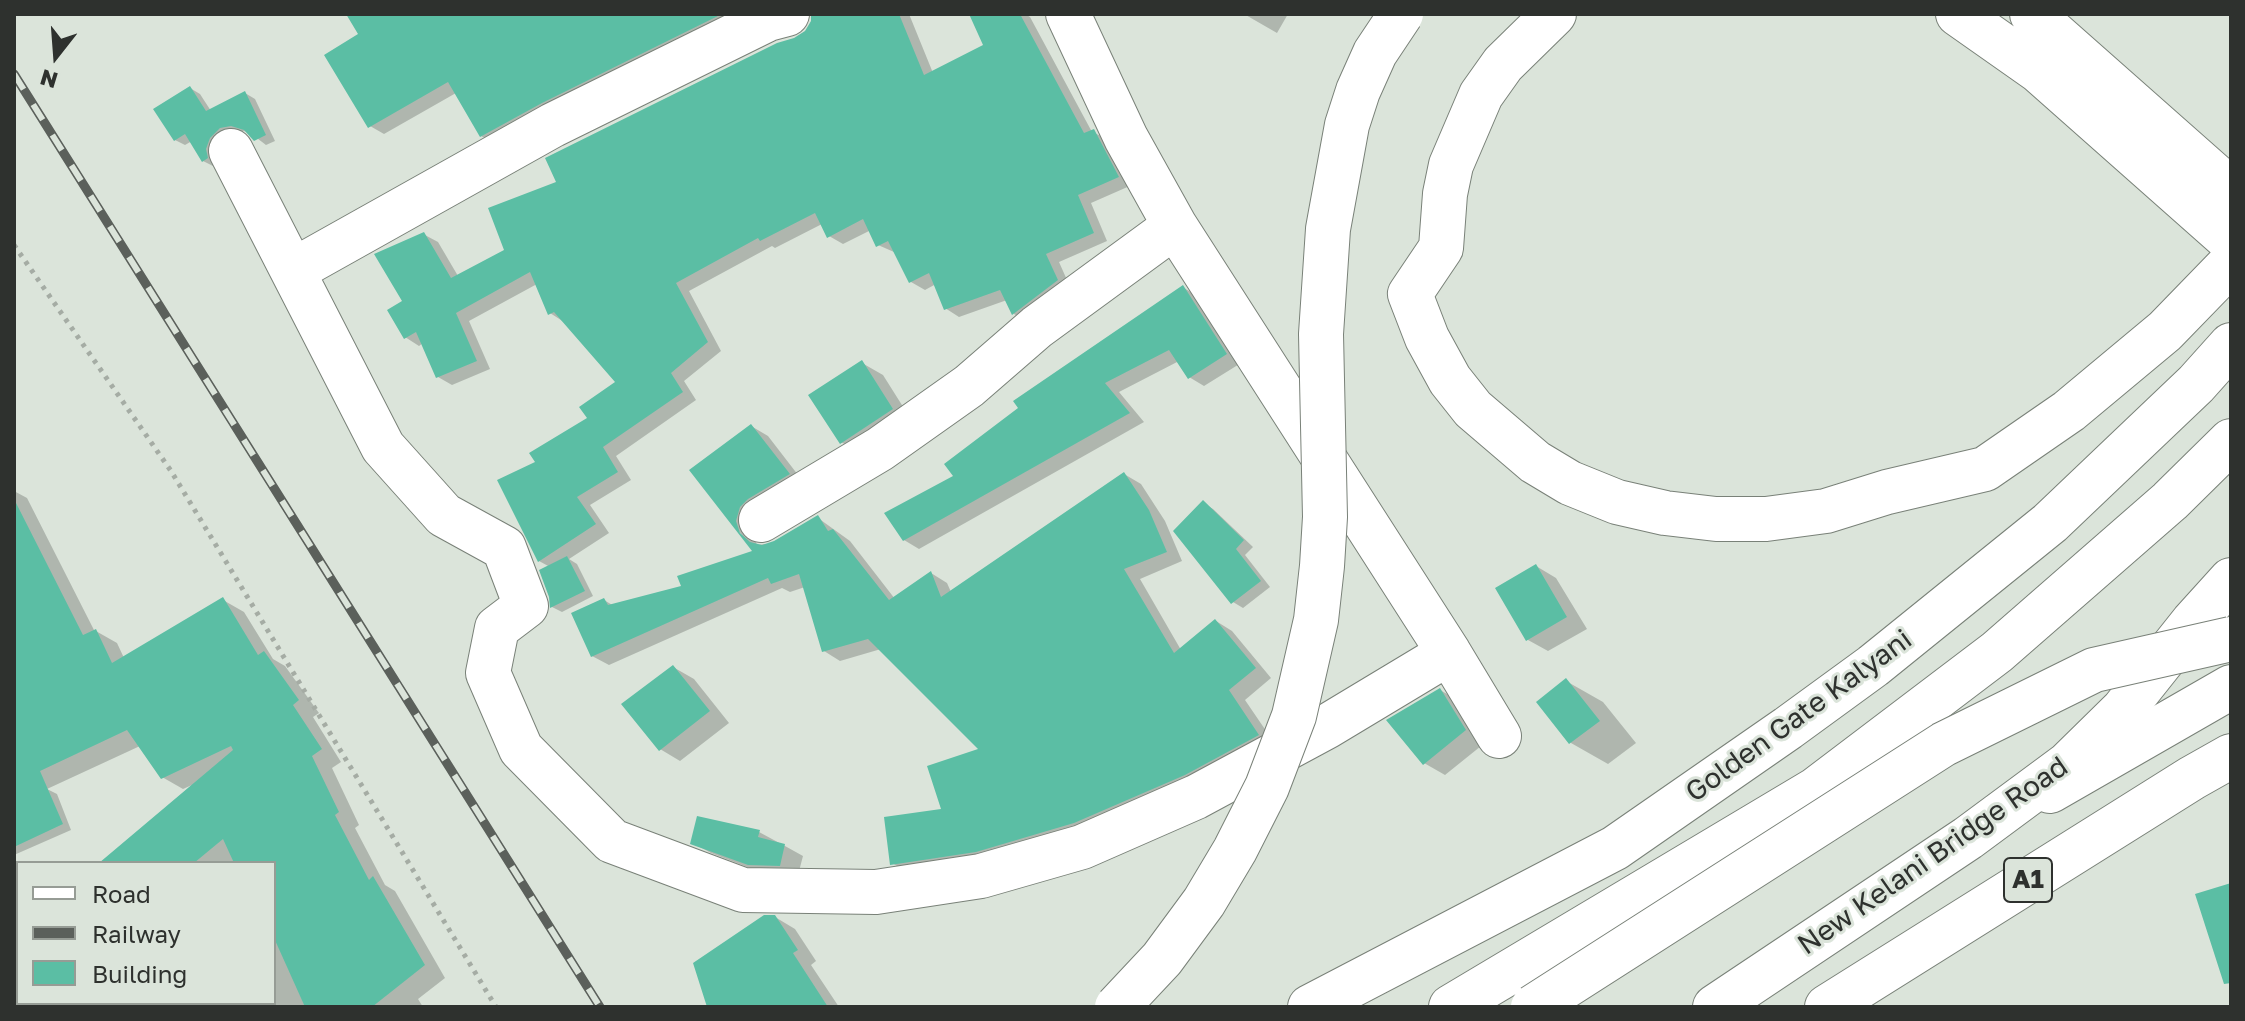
<!DOCTYPE html>
<style>
body{margin:0}
#map{position:relative;width:2245px;height:1021px;overflow:hidden;background:#dbe4da;font-family:"Golos Text",sans-serif}
canvas{display:block}
.frame{position:absolute;inset:0;border:16px solid #2e312e;pointer-events:none}
.legend{position:absolute;left:16px;top:861px;width:260px;height:144px;box-sizing:border-box;background:#dbe4da;border:2px solid #969c95;margin:0;padding:10px 14px;list-style:none;font-size:24px;color:#2e312e}
.legend li{display:flex;align-items:center;gap:16px;height:40px}
.legend b{width:40px;border:2px solid #969c95}
.north{position:absolute;left:16px;top:16px;width:80px;height:80px;-webkit-text-stroke:6px #dbe4da;paint-order:stroke;rotate:197deg;font-size:22px;font-weight:700;line-height:32px;text-align:center;color:#2e312e}
.north::after{content:'';display:block;margin:auto;width:28px;height:36px;background:#2e312e;clip-path:polygon(50% 0,100% 100%,50% 72%,0 100%)}
</style>
<div id="map">
<canvas width="2245" height="1021"></canvas>
<div class="frame"></div>
<ul class="legend">
<li><b style="height:10px;background:#fff"></b>Road</li>
<li><b style="height:10px;background:#5b605b"></b>Railway</li>
<li><b style="height:22px;background:#5bbea4"></b>Building</li>
</ul>
<div class="north">N</div>
</div>
<script>
const c = document.querySelector('canvas').getContext('2d');
c.lineJoin = 'round';
function fillPath(path, color) { c.fillStyle = color; c.fill(path, 'evenodd'); }
const shape = rows => new Path2D(rows.map(r => 'M' + r).join(''));
function stroke(path, color, width, dash) { c.strokeStyle = color; c.lineWidth = width; c.lineCap = dash ? 'butt' : 'round'; c.setLineDash(dash || []); c.stroke(path); }
function drawText(font, color, halo, rows, align = 'center') {
  c.font = font + ' "Golos Text",sans-serif'; c.lineWidth = 6; c.setLineDash([]); c.textBaseline = 'middle'; c.strokeStyle = halo; c.fillStyle = color; for (const [text, x, y, turn = 0] of rows) {
    c.save(); c.translate(x, y); c.rotate((+turn || 0) * Math.PI / 180); c.textAlign = isNaN(turn) ? turn : align; if (halo) c.strokeText(text, 0, 0); c.fillText(text, 0, 0); c.restore();
  }
}
const shadow = shape([
 [395,14,751,14,496,144,481,136,456,93,384,134,370,126],
 [813,14,909,14,933,73,986,46,971,14,1025,14,1030,17,1092,132,1108,139,1132,185,1091,203,1107,241,1059,262,1071,289,1028,322,1014,314,1007,300,959,317,945,308,936,284,925,290,911,282,894,252,878,245,871,230,843,244,829,236,822,224,775,248,772,246,689,291,721,351,684,381,696,400,616,456,631,480,590,505,609,533,569,559,577,564,593,596,562,612,552,607,550,567,539,561,538,463,590,419,618,382,564,322,550,313,537,284,469,321,490,369,452,385,438,377,423,343,419,346,405,337,405,302,423,234,438,242,458,276,507,251,559,183,807,33,813,22],
 [1244,14,1288,14,1277,33],
 [190,88,200,94,211,111,245,93,255,99,275,141,266,145,249,132,243,131,231,133,217,164,213,166,203,161,192,141,185,145,175,140],
 [1184,288,1199,297,1241,363,1204,386,1189,377,1179,361,1119,392,1144,422,919,549,904,540,956,476],
 [862,363,883,375,912,421,862,454,841,442],
 [751,426,768,436,805,484,752,532,757,545,775,543,818,518,850,541,895,599,931,573,947,583,951,592,1124,474,1141,484,1165,521,1182,561,1140,579,1181,650,1216,621,1232,631,1271,678,1245,700,1275,744,1091,832,909,873,892,863,944,811,982,750,881,649,840,661,824,651,805,587,790,592,782,588,609,665,592,656,604,600,614,606,683,588,755,552,692,471],
 [14,491,27,498,94,630,117,643,124,658,223,600,244,612,273,659,285,666,319,713,313,717,341,762,332,768,359,825,355,828,385,885,395,891,445,978,418,999,423,1007,140,1007,137,1003,274,1003,274,863,102,863,192,785,183,789,162,777,140,746,47,789,57,794,71,830,14,855],
 [1203,503,1213,509,1253,547,1245,555,1270,587,1243,608,1233,602],
 [1536,566,1556,578,1587,629,1548,651,1528,640],
 [673,667,694,679,729,723,680,761,660,749],
 [1566,681,1603,702,1636,743,1608,764,1571,743],
 [1440,690,1461,702,1486,742,1445,775,1424,763],
 [699,818,759,832,785,846,803,856,798,875,768,875,711,853,693,843],
 [775,917,795,929,816,961,811,965,839,1007,709,1007],
 [14,971,18,985,18,1003,23,1003,24,1007,14,1007]
]);
const building = shape([
 [346,14,722,14,542,103,480,137,448,82,368,128,324,55,358,34],
 [811,14,899,14,924,75,983,45,969,14,1020,14,1084,133,1094,129,1119,177,1078,195,1094,233,1046,254,1058,280,1012,315,1000,290,944,310,929,273,909,283,888,241,876,247,863,219,827,238,815,213,760,241,758,238,676,283,708,342,671,373,683,392,603,447,618,472,577,497,596,524,538,562,497,480,535,462,529,453,587,418,579,407,615,382,554,312,548,315,530,272,456,313,477,361,436,378,416,332,404,339,387,310,402,301,374,254,424,232,451,278,504,250,488,208,556,182,545,158,777,43,794,38,805,31,811,21],
 [190,86,206,111,245,91,266,135,254,141,244,130,231,126,220,128,210,138,206,149,208,158,202,162,185,134,174,141,153,109],
 [1183,285,1227,354,1188,379,1169,350,1105,383,1130,413,903,541,884,513,953,476,944,464,1018,408,1013,401],
 [862,360,893,409,840,444,808,395],
 [751,424,790,474,748,499,740,507,736,521,740,533,750,542,762,545,774,541,818,515,828,531,833,529,889,600,931,571,941,597,1124,472,1149,510,1167,552,1124,569,1174,653,1215,619,1256,668,1229,690,1259,735,1185,775,1074,823,976,852,890,865,884,817,941,809,927,766,978,749,868,639,822,652,799,574,771,584,768,578,591,657,571,613,604,598,608,605,681,586,677,576,752,551,689,470],
 [14,499,83,635,96,629,112,663,223,597,258,655,264,651,299,700,293,705,322,749,312,756,339,812,335,815,369,880,373,876,425,965,372,1007,305,1007,274,938,274,863,234,863,223,839,194,863,99,863,233,750,231,746,161,779,127,730,40,771,63,824,14,847],
 [1203,500,1244,540,1236,549,1261,581,1231,604,1173,531],
 [567,556,585,591,550,608,549,597,539,570],
 [1536,564,1567,617,1526,641,1495,588],
 [673,665,710,711,659,751,621,704],
 [1566,678,1600,721,1569,744,1536,702],
 [1440,688,1466,730,1423,765,1386,720],
 [697,816,760,830,758,837,785,844,780,866,748,865,690,844],
 [2231,883,2231,983,2224,984,2195,894],
 [764,915,775,915,798,950,793,953,828,1007,707,1007,693,963]
]);
const path = shape([
 [14,245,171,471,496,1007]
]);
const minor = shape([
 [1068,14,1126,138,1175,226,1449,653,1499,736],
 [231,151,383,447,444,515,504,548,526,606,497,628,488,673,521,749,612,841,743,890,876,892,981,876,1082,847,1196,797,1326,727,1449,653],
 [294,270,553,125,768,19,787,14],
 [761,520,880,449,969,386,1037,327,1175,226]
]);
const primary = shape([
 [2050,791,2231,687]
]);
const trunk = shape([
 [1715,1007,1968,838,2068,764,2123,710,2193,622,2231,580],
 [1827,1007,2192,778,2231,756]
]);
const motorway = shape([
 [1554,14,1503,64,1481,95,1451,165,1445,194,1441,248,1410,294,1427,338,1450,380,1473,409,1535,462,1570,483,1617,502,1665,513,1716,519,1766,519,1826,511,1887,492,1985,469,2069,411,2165,331,2231,263],
 [1958,14,2039,71,2231,241],
 [2032,14,2231,190],
 [1310,1007,1615,848,1788,728,1873,666,2050,523,2196,384,2231,345],
 [1451,1007,1815,790,1997,652,2170,501,2231,441]
]);
const rail = shape([
 [14,74,600,1007]
]);
const motorwayBridge = shape([
 [1117,1007,1162,959,1204,902,1235,850,1267,787,1294,716,1316,620,1322,566,1325,517,1321,334,1328,229,1347,125,1358,91,1375,53,1401,14],
 [1533,1007,1944,744,2094,670,2231,639]
]);
const shields = [
 [2028,880,48]
];
const shieldNames = [
 ["A1",2028,880]
];
const streetNames = [
 ["Golden Gate Kalyani",1799,716,-36],
 ["New Kelani Bridge Road",1933,856,-35]
];
fillPath(shadow, '#0003');
fillPath(building, '#5bbea4');
stroke(minor, '#798178', 46);
stroke(primary, '#798178', 46);
stroke(trunk, '#798178', 46);
stroke(motorway, '#798178', 46);
stroke(path, '#a5aca4', 5, [4, 6]);
stroke(minor, '#fff', 44);
stroke(primary, '#fff', 44);
stroke(trunk, '#fff', 44);
stroke(motorway, '#fff', 44);
stroke(rail, '#5b605b', 9);
stroke(rail, '#dbe4da', 6, [18]);
stroke(motorwayBridge, '#798178', 46, []);
stroke(motorwayBridge, '#fff', 44);
for (const [x, y, w] of shields) { const box = new Path2D(); box.roundRect(x - w / 2, y - 22, w, 44, 6); c.fillStyle = '#dbe4da'; c.fill(box); stroke(box, '#2e312e', 2); }
drawText('bold 26px', '#2e312e', null, shieldNames);
drawText('28px', '#2e312e', '#dbe4da', streetNames);
</script>
